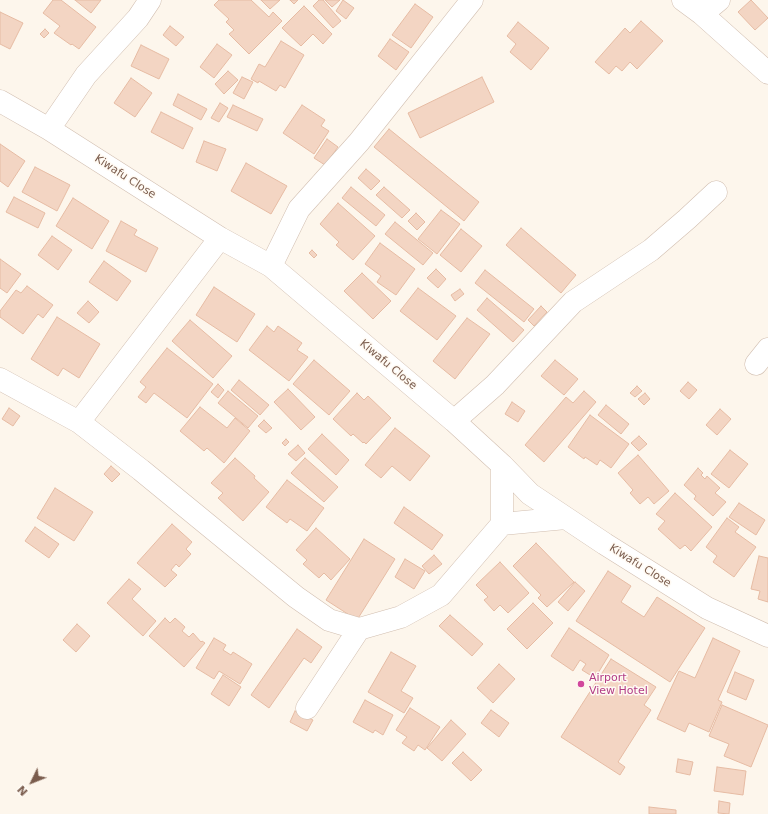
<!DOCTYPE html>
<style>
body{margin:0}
#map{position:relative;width:768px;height:814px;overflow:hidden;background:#fdf6ec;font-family:"DejaVu Sans",sans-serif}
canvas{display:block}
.north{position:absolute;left:12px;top:762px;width:40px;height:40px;-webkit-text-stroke:3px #fffaf3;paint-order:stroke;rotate:227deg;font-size:11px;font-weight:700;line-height:16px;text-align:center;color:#7a5c4d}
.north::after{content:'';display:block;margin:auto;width:14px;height:18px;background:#7a5c4d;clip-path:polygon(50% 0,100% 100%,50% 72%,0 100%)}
</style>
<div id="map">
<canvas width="768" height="814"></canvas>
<div class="north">N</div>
</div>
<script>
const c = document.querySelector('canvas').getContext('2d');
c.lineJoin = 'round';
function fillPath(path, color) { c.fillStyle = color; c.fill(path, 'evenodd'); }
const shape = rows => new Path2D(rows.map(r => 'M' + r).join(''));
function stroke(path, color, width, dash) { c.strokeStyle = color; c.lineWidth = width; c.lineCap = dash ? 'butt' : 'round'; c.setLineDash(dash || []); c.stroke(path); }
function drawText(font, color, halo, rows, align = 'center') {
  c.font = font + ' "DejaVu Sans",sans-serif'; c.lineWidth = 3; c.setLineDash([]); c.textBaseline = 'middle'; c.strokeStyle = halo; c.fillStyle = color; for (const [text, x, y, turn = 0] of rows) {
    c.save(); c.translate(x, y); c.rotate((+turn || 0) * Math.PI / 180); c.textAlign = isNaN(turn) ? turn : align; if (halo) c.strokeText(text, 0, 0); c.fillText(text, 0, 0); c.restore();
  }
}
const building = shape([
 [53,0,61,0,96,27,79,49,72,44,71,45,54,33,60,26,43,13,53,0],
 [75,0,101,0,91,13,75,0],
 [219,0,251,0,269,17,273,12,282,21,249,54,229,34,234,30,226,22,229,19,214,5,219,0],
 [261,0,280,0,270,9,261,0],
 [290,0,298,0,294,4,290,0],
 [319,0,323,0,341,21,333,28,313,6,319,0],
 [325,0,340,0,332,7,325,0],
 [343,0,354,8,346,19,336,11,343,0],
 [751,0,768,18,755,30,738,12,751,0],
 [415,4,433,17,411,48,392,35,415,4],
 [304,6,332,34,323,44,313,34,301,46,282,28,304,6],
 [0,12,23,23,10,49,0,44,0,12],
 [641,21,663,41,637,69,630,62,622,71,616,66,609,74,595,62,625,28,630,33,641,21],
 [518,22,549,48,531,70,510,52,516,44,507,36,518,22],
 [170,26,184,37,176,46,163,35,170,26],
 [45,29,49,33,44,38,40,34,45,29],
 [390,39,409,52,396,70,378,56,390,39],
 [281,41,304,55,285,88,280,85,276,91,259,81,258,83,251,79,259,64,265,67,281,41],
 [217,44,232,55,214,78,200,67,217,44],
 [141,45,169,59,159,79,131,66,141,45],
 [228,71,238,80,224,94,215,84,228,71],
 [242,77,253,82,244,99,233,93,242,77],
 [482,77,494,102,420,138,408,113,482,77],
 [131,78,152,93,135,117,114,103,131,78],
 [178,94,207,109,201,120,173,105,178,94],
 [220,103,228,108,219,122,211,118,220,103],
 [233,105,263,119,257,131,227,117,233,105],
 [302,105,325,120,321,126,329,131,314,154,283,133,302,105],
 [161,112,193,128,183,149,151,132,161,112],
 [389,129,479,202,464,221,374,147,389,129],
 [327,139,338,147,325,165,314,158,327,139],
 [204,141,226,149,217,171,196,162,204,141],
 [0,144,25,161,8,187,0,181,0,144],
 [246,163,287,186,271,214,231,191,246,163],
 [35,167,70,185,57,211,22,192,35,167],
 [366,169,380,181,371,190,358,178,366,169],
 [351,187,385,215,376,226,342,198,351,187],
 [384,187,410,210,402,218,376,195,384,187],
 [14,197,45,213,38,228,6,212,14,197],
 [73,198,109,221,92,249,56,226,73,198],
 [338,203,375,236,353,260,336,245,339,242,320,224,338,203],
 [441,210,460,224,437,254,418,239,441,210],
 [416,213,425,222,417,230,408,221,416,213],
 [121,221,137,230,134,235,158,248,146,272,106,251,121,221],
 [395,222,433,253,423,265,385,234,395,222],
 [521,228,576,275,561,293,506,245,521,228],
 [461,229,482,246,461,272,440,255,461,229],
 [52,236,72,250,58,270,38,255,52,236],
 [380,243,415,269,396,295,377,282,381,276,365,264,380,243],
 [312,250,317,255,314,258,309,253,312,250],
 [0,259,21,274,7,293,0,288,0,259],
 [104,261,131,281,117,301,89,282,104,261],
 [436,269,446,279,438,288,427,278,436,269],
 [485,270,534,309,524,322,475,283,485,270],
 [362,273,391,301,373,319,344,291,362,273],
 [27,286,53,305,43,318,38,314,23,334,0,317,0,311,16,290,21,293,27,286],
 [214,287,255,314,237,342,196,315,214,287],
 [418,288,456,316,437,340,400,311,418,288],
 [460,289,464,294,455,301,451,295,460,289],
 [487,298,524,330,513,342,477,310,487,298],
 [88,301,99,312,89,323,77,313,88,301],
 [541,306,547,312,534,326,528,320,541,306],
 [57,317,100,344,79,378,63,368,58,376,31,359,57,317],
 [467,318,490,334,455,379,433,361,467,318],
 [190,320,232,356,213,378,172,341,190,320],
 [267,326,274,332,278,326,302,343,297,350,308,357,289,381,249,350,267,326],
 [167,348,213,384,187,418,154,393,146,403,138,397,146,387,140,382,167,348],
 [314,360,350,391,329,415,293,384,314,360],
 [555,360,578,379,564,395,541,376,555,360],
 [239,380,269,405,260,415,231,390,239,380],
 [688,382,697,390,689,399,680,391,688,382],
 [218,384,224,390,218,398,211,392,218,384],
 [637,386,642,391,635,397,630,393,637,386],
 [288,389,315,417,301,430,274,402,288,389],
 [228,391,258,416,248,428,218,403,228,391],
 [584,391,596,402,544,462,525,445,566,397,573,403,584,391],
 [357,393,364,400,368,396,391,418,366,444,364,442,363,443,353,434,351,436,333,419,357,393],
 [645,393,650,399,644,405,638,399,645,393],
 [512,402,525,411,518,422,505,414,512,402],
 [606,405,629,424,621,434,598,415,606,405],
 [200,407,227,428,235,418,250,431,224,463,207,448,204,451,180,431,200,407],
 [9,408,20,416,13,426,2,419,9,408],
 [720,409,731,419,717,435,706,425,720,409],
 [590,415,629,444,611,468,600,460,597,465,585,457,584,459,568,447,590,415],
 [264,420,272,428,266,433,258,426,264,420],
 [395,428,430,456,410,481,392,466,381,478,365,465,395,428],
 [322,434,349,460,336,475,308,449,322,434],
 [639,436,647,444,639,451,631,443,639,436],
 [286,439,289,442,285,446,282,443,286,439],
 [298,445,305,453,296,461,288,454,298,445],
 [730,450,748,464,729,488,711,474,730,450],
 [638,455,669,491,654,504,648,497,640,504,630,493,633,490,618,473,638,455],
 [235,458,255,476,254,478,269,492,243,521,218,498,223,493,211,483,235,458],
 [305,458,338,487,324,502,291,473,305,458],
 [111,466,120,474,112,482,104,474,111,466],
 [698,468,703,473,701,475,705,479,707,476,720,488,715,493,726,502,713,516,694,499,696,496,684,485,698,468],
 [287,480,324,508,307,531,290,519,287,523,266,507,287,480],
 [55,488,93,512,74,541,37,518,55,488],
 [675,493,712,527,691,551,685,545,680,549,658,529,665,521,656,514,675,493],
 [739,503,765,520,756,535,729,517,739,503],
 [404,507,443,535,432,550,394,523,404,507],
 [727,518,739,527,735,532,756,547,734,577,713,562,717,556,706,547,727,518],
 [172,524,192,542,186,549,191,554,179,567,176,564,171,570,177,575,165,587,137,563,172,524],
 [35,527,59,544,49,558,25,541,35,527],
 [316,528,350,559,331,580,324,573,319,578,303,564,307,560,296,550,316,528],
 [364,539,395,559,357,620,326,600,364,539],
 [536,543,574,582,547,607,538,598,541,595,513,566,536,543],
 [434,555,442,564,429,574,422,566,434,555],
 [759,556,768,558,768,602,758,599,760,591,751,589,759,556],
 [405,559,425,571,414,589,395,577,405,559],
 [500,562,529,593,508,613,500,605,494,611,484,600,488,597,476,585,500,562],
 [608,571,631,586,621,602,644,617,657,597,705,628,670,682,576,621,608,571],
 [129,579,141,589,132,599,156,621,143,636,107,603,129,579],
 [575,582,585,591,568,611,558,602,575,582],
 [533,603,553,623,527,649,507,629,533,603],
 [450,615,483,644,472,656,439,626,450,615],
 [165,618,170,623,175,618,185,627,182,631,189,637,193,633,201,642,202,641,205,643,184,667,149,636,165,618],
 [77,624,90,636,76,652,63,640,77,624],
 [569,628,609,655,595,678,582,670,586,664,580,660,573,671,551,656,569,628],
 [297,629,322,647,311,663,304,658,269,708,251,695,297,629],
 [214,638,226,645,223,650,231,655,233,652,252,664,240,684,219,671,214,679,196,668,214,638],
 [713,638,740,651,718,700,722,702,709,732,689,723,685,732,657,719,679,671,695,678,713,638],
 [391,652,416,666,401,691,413,698,404,713,368,692,391,652],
 [611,659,656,687,644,705,651,710,618,762,625,767,620,775,561,737,611,659],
 [499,664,515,679,493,703,477,688,499,664],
 [735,672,754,680,746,700,727,692,735,672],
 [223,675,241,687,229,706,211,694,223,675],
 [365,700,393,715,383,735,375,730,373,733,353,722,365,700],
 [722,705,768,725,751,767,724,756,729,744,709,736,722,705],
 [410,708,440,727,425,750,418,745,414,751,402,743,407,737,396,730,410,708],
 [491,710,509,723,499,737,481,723,491,710],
 [295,711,313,720,307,731,290,722,295,711],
 [451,720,466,734,442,761,427,748,451,720],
 [463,752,482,770,471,781,452,763,463,752],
 [678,759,693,762,690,775,676,772,678,759],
 [717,767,746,771,743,795,714,791,717,767],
 [719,801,730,803,729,814,718,813,719,801],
 [649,807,676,810,676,814,649,814,649,807]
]);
const street = shape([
 [683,0,702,14,768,73],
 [702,14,719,0],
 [0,101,49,129,220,238,271,266,454,421,502,465,530,494,605,544,707,608,768,636],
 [49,129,86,75,138,18,150,0],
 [271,266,299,209,359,142,472,0],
 [756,364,768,349],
 [0,379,79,422,141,470,296,597,329,620,359,629,401,617,441,595,502,524,502,465],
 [454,421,495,385,573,302,651,250,687,219,716,192],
 [79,422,220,238],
 [502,524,566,518],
 [307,708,359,629]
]);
const markers = [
 [581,684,4,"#d1479c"]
];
const streetNames = [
 ["Kiwafu Close",125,177,33],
 ["Kiwafu Close",388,365,40],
 ["Kiwafu Close",640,566,32]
];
const hotelNames = [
 ["Airport",589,678],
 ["View Hotel",589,691]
];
fillPath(building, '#f3d5c3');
stroke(building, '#e6bba3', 1);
stroke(street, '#d1beb0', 23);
stroke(street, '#fff', 22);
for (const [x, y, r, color] of markers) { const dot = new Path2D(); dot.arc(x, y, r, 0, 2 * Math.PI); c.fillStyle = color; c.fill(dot); stroke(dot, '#fffaf3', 1.5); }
drawText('11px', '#7a5c4d', '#fffaf3', streetNames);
drawText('11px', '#b23c85', '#fffaf3', hotelNames, 'left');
</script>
